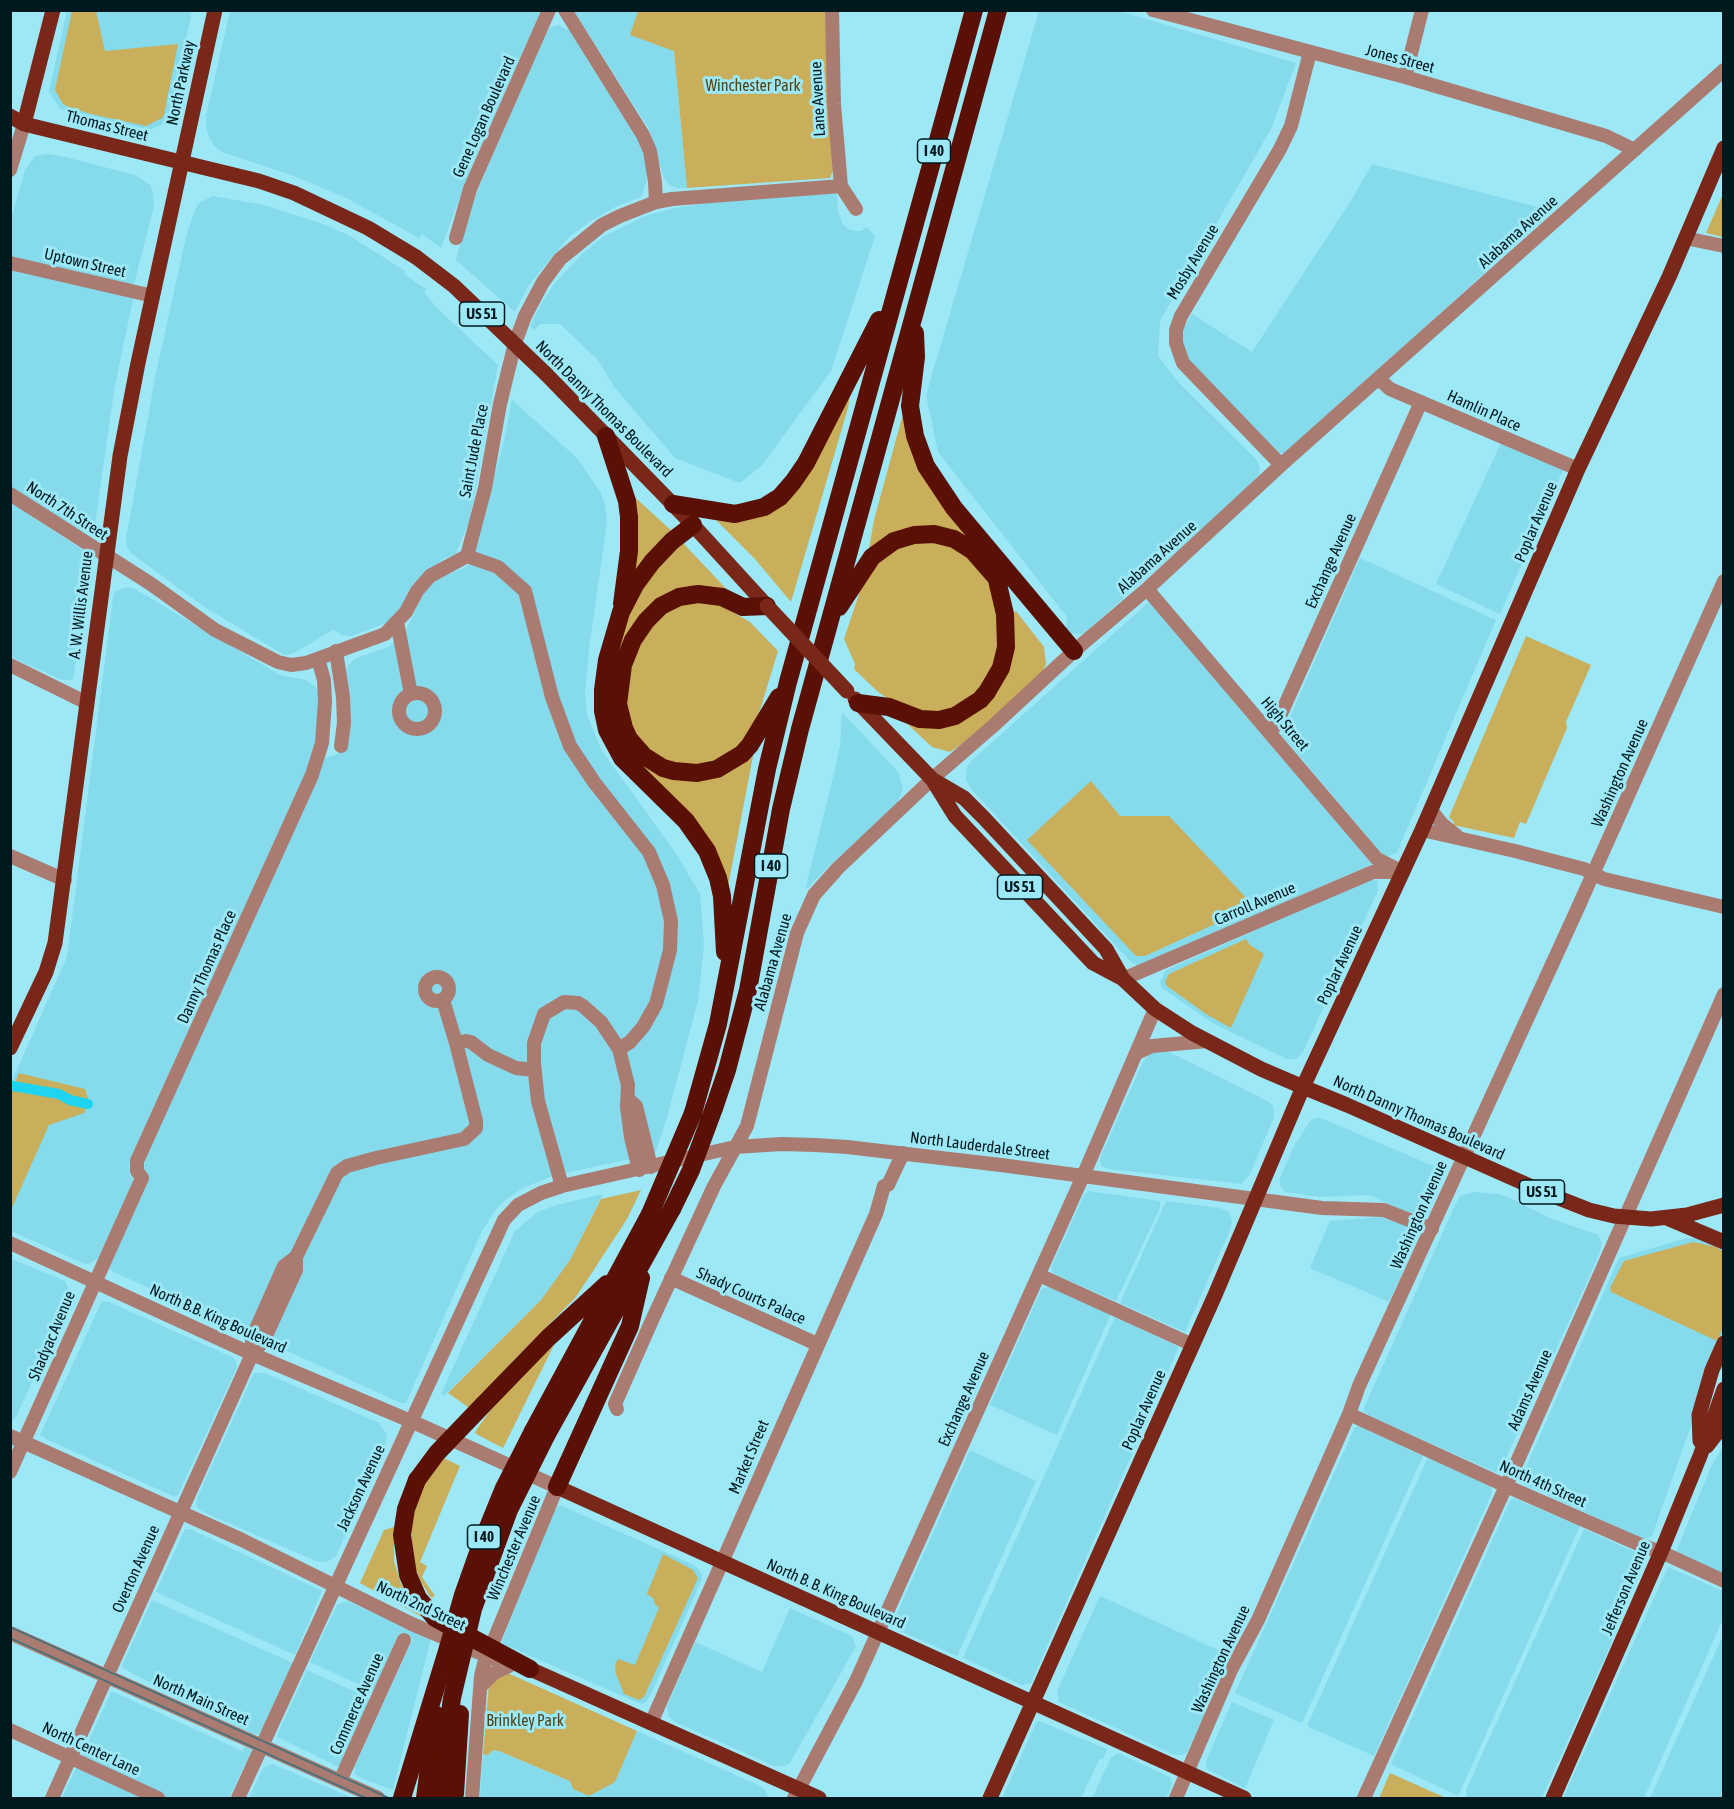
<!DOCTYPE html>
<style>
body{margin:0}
#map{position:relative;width:1734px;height:1809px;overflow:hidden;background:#9ce8f7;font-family:"Asap Condensed",sans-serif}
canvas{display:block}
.frame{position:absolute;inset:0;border:12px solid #00191e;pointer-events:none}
</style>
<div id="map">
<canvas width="1734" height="1809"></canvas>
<div class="frame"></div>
</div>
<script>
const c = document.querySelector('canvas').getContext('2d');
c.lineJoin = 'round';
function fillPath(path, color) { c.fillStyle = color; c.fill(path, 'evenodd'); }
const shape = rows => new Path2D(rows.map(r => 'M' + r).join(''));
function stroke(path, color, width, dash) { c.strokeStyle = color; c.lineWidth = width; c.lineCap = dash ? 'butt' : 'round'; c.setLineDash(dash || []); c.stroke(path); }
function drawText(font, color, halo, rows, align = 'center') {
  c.font = font + ' "Asap Condensed",sans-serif'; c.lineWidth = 6; c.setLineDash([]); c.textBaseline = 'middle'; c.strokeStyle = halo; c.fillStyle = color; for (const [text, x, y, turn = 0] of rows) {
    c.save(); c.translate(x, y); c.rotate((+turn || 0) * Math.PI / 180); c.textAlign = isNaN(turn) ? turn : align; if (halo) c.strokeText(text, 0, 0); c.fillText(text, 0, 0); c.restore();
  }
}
const built = shape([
 [67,11,192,11,171,110,162,124,150,130,60,109,49,91],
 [230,11,541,11,472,165,441,248,422,234,419,238,346,198,294,176,222,152,214,146,207,132,206,116],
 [574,11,638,11,631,35,674,50,687,188,677,188,670,185,664,178,649,129],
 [1039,11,1119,11,1296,63,1271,129,1160,321,1158,356,1179,383,1256,459,1260,467,1259,474,1253,482,1239,496,1083,634,1066,633,1067,617,938,452,926,395],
 [558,25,571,31,636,134,644,151,647,171,646,183,641,197,615,207,591,221,569,237,528,286,515,312,456,260,467,216,540,44,546,32,551,27],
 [47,154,65,157,135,175,150,185,153,193,154,206,134,284,129,286,11,259,11,219,25,170,35,156],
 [1372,164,1553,211,1287,452,1279,454,1190,362,1184,351,1182,340,1184,328,1192,314,1252,352,1352,199],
 [835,191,837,196,838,211,842,223,848,229,856,231,861,231,867,227,875,236,831,371,762,465,740,483,675,458,615,388,598,360,560,324,540,324,534,330,530,326,541,304,554,284,584,252,603,237,645,216,675,208,706,203],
 [213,196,264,205,326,225,350,236,405,271,404,274,426,289,424,292,437,308,498,365,470,519,455,555,445,558,428,571,401,611,389,622,351,636,342,635,333,630,294,653,285,655,279,652,203,606,131,553,127,548,126,539,156,373,186,237,194,212,199,203],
 [10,268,130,294,133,299,114,391,95,525,86,532,81,531,11,487],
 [512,400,577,458,601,493,605,506,607,522,589,649,585,694,587,715,602,751,675,852,700,894,704,945,698,1001,667,1117,655,1154,555,1175,523,1188,508,1198,497,1208,482,1231,406,1403,401,1403,114,1272,110,1269,108,1263,143,1185,145,1157,306,799,325,758,340,753,346,737,345,674,348,666,354,659,390,646,405,632,425,591,438,579,468,566,503,446],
 [1501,443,1563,470,1500,614,1436,584],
 [11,503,80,548,87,556,90,564,74,673,73,679,68,680,62,680,11,657],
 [1360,558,1496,620,1400,845,1397,853,1388,856,1384,856,1282,735],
 [128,587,135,589,280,675,306,680,314,686,318,691,318,722,315,749,309,769,129,1165,130,1175,134,1182,100,1257,91,1263,85,1264,11,1231,11,1083,67,957,113,598,116,591],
 [1149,602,1154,605,1372,864,1142,965,1137,966,1130,961,972,790,966,780,967,767,970,762],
 [842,712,899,773,903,789,896,805,828,867,808,888,806,887,835,769,840,746],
 [1369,880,1377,880,1378,891,1302,1054,1296,1059,1287,1059,1214,1024,1162,988,1160,982,1166,970],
 [1163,1049,1269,1102,1273,1106,1274,1117,1250,1174,1241,1184,1109,1169,1101,1166,1100,1158,1144,1060,1151,1053],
 [1315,1118,1321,1118,1438,1168,1443,1175,1443,1179,1429,1213,1426,1216,1415,1216,1369,1195,1320,1197,1285,1192,1280,1185,1280,1178,1293,1148,1310,1121],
 [1088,1191,1160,1201,1160,1208,1116,1301,1054,1274,1052,1271,1051,1268,1084,1195],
 [1473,1192,1498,1194,1508,1197,1552,1219,1598,1235,1602,1243,1600,1252,1578,1302,1500,1471,1495,1472,1368,1415,1363,1410,1456,1203,1460,1196],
 [603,1194,570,1260,541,1300,445,1395,441,1394,515,1231,538,1212,556,1205],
 [1166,1201,1220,1208,1229,1212,1232,1221,1230,1230,1185,1332,1120,1303],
 [1381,1217,1389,1217,1414,1226,1418,1231,1417,1240,1389,1302,1310,1268,1330,1221],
 [1687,1238,1697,1238,1724,1248,1723,1335,1652,1536,1649,1538,1641,1538,1523,1484,1522,1476,1619,1258],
 [10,1258,65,1281,72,1295,15,1419,11,1421],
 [1050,1287,1111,1314,1057,1435,990,1405,1041,1290,1044,1288],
 [102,1301,109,1302,232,1357,236,1361,237,1367,178,1495,173,1496,48,1440,40,1435],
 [1115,1317,1179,1347,1031,1683,1022,1685,963,1658],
 [254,1373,265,1373,379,1423,387,1435,386,1442,336,1556,327,1562,318,1562,201,1511,196,1505,197,1498],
 [1355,1427,1361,1427,1423,1456,1302,1723,1235,1693],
 [1723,1446,1723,1574,1676,1552,1711,1467],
 [970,1450,1036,1481,957,1656,898,1630,894,1626,894,1620],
 [1428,1457,1489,1485,1492,1490,1491,1495,1374,1756,1307,1726],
 [1513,1498,1580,1526,1458,1796,1391,1764,1510,1501],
 [560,1505,694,1565,702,1574,702,1579,651,1694,646,1702,641,1704,503,1644,503,1638,555,1509],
 [185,1529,190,1529,322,1591,295,1655,156,1592],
 [1584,1529,1635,1552,1641,1557,1640,1569,1622,1611,1611,1644,1542,1798,1467,1798,1466,1790],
 [1668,1567,1723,1591,1723,1619,1644,1798,1563,1798],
 [1100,1596,1231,1656,1187,1752,1182,1755,1172,1754,1059,1702,1057,1691],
 [152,1600,293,1663,265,1725,259,1734,254,1734,133,1674,123,1668,122,1665],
 [347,1601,431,1638,393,1790,361,1778,355,1774,355,1766,413,1639,401,1634,375,1692,310,1662,337,1605],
 [790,1608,852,1636,856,1646,790,1763,785,1766,774,1766,675,1722,669,1717,667,1707,695,1642,762,1672],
 [1723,1635,1723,1798,1650,1798],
 [307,1670,373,1700,342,1765,337,1766,277,1737,279,1731],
 [111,1692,116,1693,242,1751,245,1747,250,1749,252,1754,247,1766,245,1764,229,1798,165,1798,81,1758],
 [1232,1702,1274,1720,1245,1788,1207,1769,1206,1761],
 [1039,1721,1107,1749,1103,1760,1100,1758,1081,1798,1002,1798,1036,1723],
 [637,1731,758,1785,765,1790,770,1798,480,1798,483,1754,488,1755,493,1750,499,1751,570,1781,573,1789,615,1782],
 [1118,1753,1170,1777,1172,1785,1166,1798,1092,1798,1111,1758],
 [272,1764,353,1798,249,1798,263,1768],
 [77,1766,148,1798,62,1798]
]);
const green = shape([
 [72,11,96,11,105,51,178,44,164,115,162,118,146,126,95,115,71,108,63,104,55,90],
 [638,11,825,11,833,171,830,178,687,188,674,51,630,35],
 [1723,194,1723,237,1706,233],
 [850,395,848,408,791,602,755,559,713,517,769,512],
 [906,403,907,417,981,548,942,529,868,554,874,520],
 [628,491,674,533,629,584],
 [922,541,941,543,955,546,969,558,985,577,993,592,998,611,998,651,991,674,980,692,963,705,930,714,891,701,877,691,854,669,855,664,844,639,863,582,874,564,892,551],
 [682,542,736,599,702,589,632,634,621,732,682,777,754,751,726,897,675,804,614,732,621,628,655,566],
 [715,602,750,622,778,651,761,707,751,729,740,745,726,757,693,766,662,761,636,736,625,706,627,684,638,646,660,615,683,603],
 [1016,611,1044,647,1046,664,1043,671,1005,709,967,741,950,752,932,747,900,717,922,724,989,701,1012,614],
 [1526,636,1591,665,1566,722,1567,728,1526,824,1520,822,1514,838,1453,825,1454,822,1449,817],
 [1091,781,1120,816,1169,816,1254,906,1145,956,1136,956,1027,840],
 [1246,939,1250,945,1264,954,1231,1028,1206,1014,1167,986,1165,982,1169,974],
 [19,1073,85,1089,89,1101,84,1113,49,1125,11,1210,11,1093],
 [641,1190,627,1219,576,1297,513,1361,471,1409,448,1393,541,1300,570,1260,601,1199],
 [1693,1242,1716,1247,1723,1252,1723,1327,1719,1338,1715,1340,1611,1292,1610,1288,1624,1261],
 [555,1343,503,1448,478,1435,475,1433,477,1429,494,1405],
 [444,1458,460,1466,420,1562,427,1566,422,1577,435,1596,431,1598,421,1582,414,1566,411,1528,415,1510,423,1486],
 [394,1527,394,1561,401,1584,422,1617,360,1583,384,1530],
 [663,1554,693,1570,698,1578,644,1697,639,1700,624,1694,616,1674,615,1665,618,1659,635,1665,659,1608,655,1604,653,1598,647,1594],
 [504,1673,510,1674,637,1731,615,1782,589,1796,573,1789,570,1781,499,1751,493,1750,488,1755,483,1754,489,1685],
 [1390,1773,1446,1798,1379,1798]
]);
const canal = shape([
 [13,1086,59,1094,70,1100,88,1104]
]);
const minor = shape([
 [565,10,643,135,650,151,655,182,656,202],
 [832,10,834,104,841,186],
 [1153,10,1405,77,1606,136,1635,150],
 [1405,77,1422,10],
 [10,170,24,124],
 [456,238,470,189,549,10],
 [1685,238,1724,246],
 [10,263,153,296],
 [1379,379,1390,389,1578,469],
 [1281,465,1183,363,1176,343,1176,330,1181,316,1280,149,1291,126,1310,52],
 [10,494,151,584,215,630,278,662,291,665,306,663,385,634,406,612,417,591,430,576,467,556,485,488,500,404,515,343,525,316,543,282,560,259,602,225,620,216,656,202,672,199,841,186,856,209],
 [467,556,498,567,525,591,552,697,570,746,594,782,649,852,663,885,671,921,670,950,656,1004,643,1027,630,1042,619,1049],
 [1147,589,1377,859,1403,872],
 [397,622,411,694],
 [336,651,343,697,344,723,341,746],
 [10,665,87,703],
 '399 711a18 18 0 1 1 36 0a18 18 0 1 1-36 0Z',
 [1270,732,1276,725,1421,402],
 [1431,810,1442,824,1457,836],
 [1422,830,1515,851,1584,869,1604,879,1724,907],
 [10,856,65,880],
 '425 989a12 12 0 1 1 24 0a12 12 0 1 1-24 0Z',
 [1123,979,1373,872,1398,872],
 [443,1000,456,1043,466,1041,471,1042,488,1055,516,1068,535,1070],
 [1137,1053,1152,1046,1208,1041],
 [628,1099,636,1106,651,1167],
 [562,1186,538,1101,534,1064,534,1043,544,1014,564,1002,578,1003,583,1006,601,1022,619,1049,628,1085,627,1107,631,1137,639,1170],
 [10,1243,252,1354,413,1422,557,1487,484,1664,481,1676,472,1798],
 [1039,1275,1193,1345],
 [671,1278,817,1344],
 [252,1354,252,1338,284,1266,296,1257],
 [617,1409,615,1404,653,1318,714,1186,747,1126,797,933,814,895,838,868,932,779,993,726,1074,651,1147,589,1281,465,1724,70],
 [1349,1414,1506,1486,1643,1546,1661,1552,1724,1581],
 [10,1436,240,1539,412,1624,494,1659],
 [10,1472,142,1178,137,1171,137,1161,312,775,322,743,325,702,324,680,318,659],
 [10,1633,378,1798],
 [482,1685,494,1673,509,1666],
 [651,1723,876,1214,884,1186,888,1185,903,1153],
 [10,1730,158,1798],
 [340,1781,404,1640],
 [52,1798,252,1354,263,1342,296,1270,296,1257,337,1173,347,1166,376,1158,464,1139,476,1128,476,1121,456,1043],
 [238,1798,504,1220,518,1205,541,1193,562,1186,735,1147,782,1144,815,1145,847,1147,1001,1165,1322,1208,1384,1210,1432,1229],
 [794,1798,856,1681,1083,1176,1155,1009],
 [1176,1798,1231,1670,1258,1620,1349,1414,1359,1386,1576,912,1724,581],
 [1364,1798,1517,1462,1724,994]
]);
const major = shape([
 [10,116,24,124,259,181,294,193,368,228,416,257],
 [24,124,53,10],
 [546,374,693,525,767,606],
 [855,699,932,779,955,816,1093,963,1123,979,1155,1009,1192,1033,1261,1069,1303,1087,1347,1105,1546,1193,1589,1210,1614,1216,1651,1219,1687,1215,1724,1205],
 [935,781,964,798,984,818,1106,949,1123,979],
 [10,1048,46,972,55,943,120,456,138,363,215,10],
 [1667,1218,1724,1242],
 [1700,1441,1699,1415,1712,1370,1724,1343],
 [1707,1446,1724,1424],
 [557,1487,1244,1798],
 [530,1669,819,1798],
 [990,1798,1215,1295,1303,1087,1422,830,1578,469,1669,277,1724,148],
 [1553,1798,1661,1552,1700,1456,1724,1389]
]);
const highway = shape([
 [915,333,916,357,910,406,915,436,926,466,954,508,1074,651],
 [606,436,627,501,629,517,629,551,622,604],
 [673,504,735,514,764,507,780,497,793,482,806,463,879,320],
 [693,525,672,541,652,562,635,585,621,612,607,660,603,690,603,711,607,730,622,758,686,821,707,851,718,878,722,896,725,952],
 [767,606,743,607,722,597,698,594,679,597,661,606,646,621,633,640,623,665,618,704,624,728,629,739,644,756,663,768,674,771,697,773,717,769,742,754,750,745,779,697],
 [839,607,872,557,894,541,914,535,934,534,954,539,973,551,1000,582],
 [858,703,889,707,920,719,939,720,955,716,980,700,987,692,1001,668,1006,647,1005,614,996,576],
 [714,1108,727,1070,748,990,781,809,800,729,998,10],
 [693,1113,718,1024,767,769,788,682,974,10],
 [483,1405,548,1338,607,1284],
 [533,1431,650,1214],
 [546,1436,672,1209],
 [417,1480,406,1509,402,1535,408,1575,418,1598,435,1618,530,1669],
 [557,1487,630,1326,641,1278],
 [402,1798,448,1648],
 [425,1798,436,1715]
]);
const tram = shape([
 [10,1627,389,1798],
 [10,1638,366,1798]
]);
const majorBridge = shape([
 [416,257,454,286,546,374],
 [767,606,847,691]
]);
const highwayBridge = shape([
 [672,1209,691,1170,714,1108],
 [650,1214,693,1113],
 [417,1480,437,1453,483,1405],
 [448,1648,463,1595,480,1547,504,1488,533,1431],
 [455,1794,460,1714],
 [438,1798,452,1698,473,1609,509,1510,546,1436]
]);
const shields = [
 [934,151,33],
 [482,314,45],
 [771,866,33],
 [1020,887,45],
 [1542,1192,45],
 [484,1537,33]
];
const shieldNames = [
 ["I 40",934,151],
 ["US 51",482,314],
 ["I 40",771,866],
 ["US 51",1020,887],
 ["US 51",1542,1192],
 ["I 40",484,1537]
];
const streetNames = [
 ["Jones Street",1400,59,15],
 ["North Parkway",181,83,-78],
 ["Lane Avenue",818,99,-93],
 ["Gene Logan Boulevard",484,117,-66],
 ["Thomas Street",107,126,14],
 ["Alabama Avenue",1518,232,-42],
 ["Mosby Avenue",1193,262,-59],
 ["Uptown Street",85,263,13],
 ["North Danny Thomas Boulevard",604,409,45],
 ["Hamlin Place",1484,411,24],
 ["Saint Jude Place",474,451,-79],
 ["North 7th Street",67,511,33],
 ["Poplar Avenue",1536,522,-67],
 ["Alabama Avenue",1157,557,-42],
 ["Exchange Avenue",1331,561,-66],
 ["A. W. Willis Avenue",81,605,-83],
 ["High Street",1285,724,50],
 ["Washington Avenue",1620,773,-66],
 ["Carroll Avenue",1255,904,-23],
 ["Alabama Avenue",773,962,-74],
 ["Poplar Avenue",1340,965,-65],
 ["Danny Thomas Place",207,967,-66],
 ["North Danny Thomas Boulevard",1419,1118,24],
 ["North Lauderdale Street",980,1146,7],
 ["Washington Avenue",1419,1215,-66],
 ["Shady Courts Palace",751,1296,24],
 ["North B.B. King Boulevard",218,1319,24],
 ["Shadyac Avenue",52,1336,-67],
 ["Adams Avenue",1530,1390,-66],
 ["Exchange Avenue",964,1399,-66],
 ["Poplar Avenue",1144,1410,-66],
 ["Market Street",749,1457,-67],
 ["North 4th Street",1543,1484,24],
 ["Jackson Avenue",361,1488,-65],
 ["Winchester Avenue",514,1548,-67],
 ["Overton Avenue",136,1569,-66],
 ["Jefferson Avenue",1626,1588,-67],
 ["North B. B. King Boulevard",836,1594,24],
 ["North 2nd Street",421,1606,25],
 ["Washington Avenue",1221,1659,-65],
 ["North Main Street",201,1700,24],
 ["Commerce Avenue",357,1704,-66],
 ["North Center Lane",91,1749,25]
];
const parkNames = [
 ["Winchester Park",753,86],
 ["Brinkley Park",525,1721]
];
fillPath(built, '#85daeb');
fillPath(green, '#c9af5b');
stroke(canal, '#1ed4f1', 10);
stroke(minor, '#aa7b71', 14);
stroke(major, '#782719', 15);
stroke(highway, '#5a1004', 18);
stroke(tram, '#427079', 1.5);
stroke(majorBridge, '#782719', 15);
stroke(highwayBridge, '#5a1004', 18);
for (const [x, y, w] of shields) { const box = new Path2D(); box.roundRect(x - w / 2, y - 12, w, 24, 4.5); c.fillStyle = '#9ce8f7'; c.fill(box); stroke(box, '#00191e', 1.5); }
drawText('bold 15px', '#00191e', null, shieldNames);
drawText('16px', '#00191e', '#9ce8f7', streetNames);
drawText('16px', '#524415', '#9ce8f7', parkNames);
</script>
